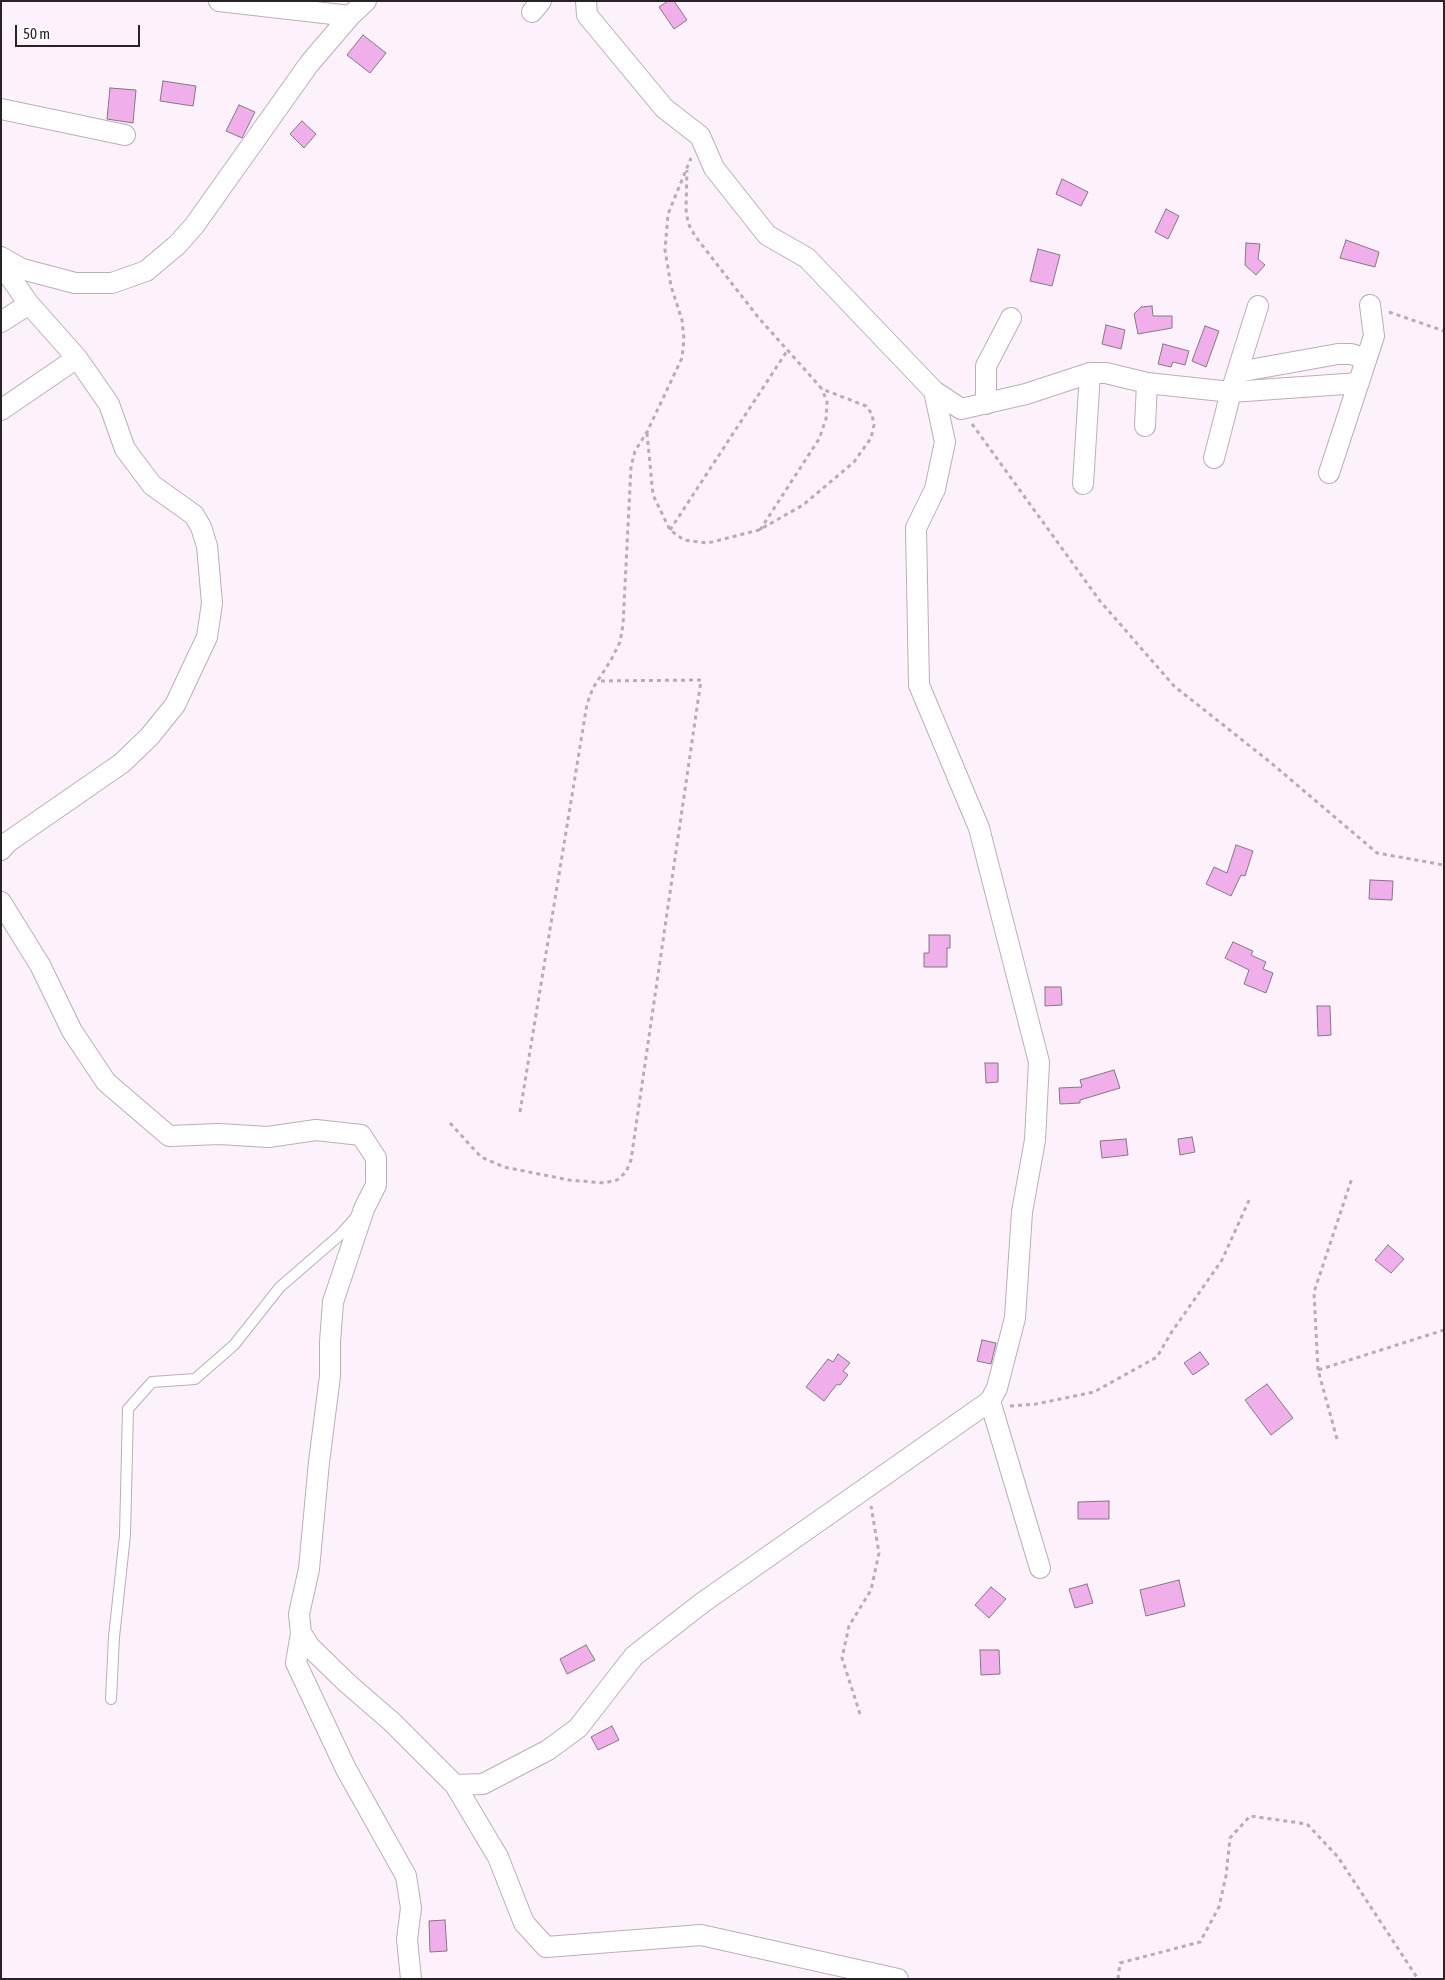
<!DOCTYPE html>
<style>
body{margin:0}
#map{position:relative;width:1445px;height:1980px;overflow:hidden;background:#fdf1fc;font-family:"Asap Condensed",sans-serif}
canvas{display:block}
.frame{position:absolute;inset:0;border:2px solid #272327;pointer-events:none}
.scale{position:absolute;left:15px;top:25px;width:125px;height:22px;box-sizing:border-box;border:2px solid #272327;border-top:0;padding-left:6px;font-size:15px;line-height:18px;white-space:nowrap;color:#272327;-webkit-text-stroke:4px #fff;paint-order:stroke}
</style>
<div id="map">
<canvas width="1445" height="1980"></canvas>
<div class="frame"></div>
<div class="scale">50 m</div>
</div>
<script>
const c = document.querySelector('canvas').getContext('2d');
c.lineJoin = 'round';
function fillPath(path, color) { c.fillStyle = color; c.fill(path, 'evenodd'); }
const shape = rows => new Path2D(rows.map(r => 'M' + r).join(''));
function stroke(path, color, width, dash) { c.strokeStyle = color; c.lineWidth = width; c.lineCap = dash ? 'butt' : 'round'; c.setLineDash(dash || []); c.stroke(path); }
const building = shape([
 [668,1,674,1,687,20,674,29,659,7,668,1],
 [363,35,386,53,370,73,347,55,363,35],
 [163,81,196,86,193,106,160,101,163,81],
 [110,88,136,90,133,123,107,119,110,88],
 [239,105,255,112,242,138,226,131,239,105],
 [302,121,316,134,304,148,290,134,302,121],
 [1062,179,1088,192,1081,206,1056,194,1062,179],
 [1166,209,1179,216,1168,239,1155,232,1166,209],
 [1346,240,1379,252,1375,267,1340,258,1346,240],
 [1246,243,1260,244,1258,259,1265,265,1256,275,1245,265,1246,243],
 [1038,249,1060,255,1052,286,1030,281,1038,249],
 [1152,306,1153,316,1172,316,1172,328,1138,334,1134,314,1141,307,1152,306],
 [1106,325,1125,330,1121,349,1102,344,1106,325],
 [1205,326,1219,331,1206,367,1192,361,1205,326],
 [1163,344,1189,351,1185,365,1173,362,1171,367,1158,364,1163,344],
 [1236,845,1253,851,1245,876,1241,875,1231,896,1206,884,1214,867,1227,873,1236,845],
 [1370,880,1393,881,1392,900,1369,899,1370,880],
 [929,935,950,935,950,948,947,948,947,967,924,967,924,953,929,953,929,935],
 [1233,942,1253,951,1251,955,1266,962,1263,969,1273,973,1266,993,1244,984,1249,970,1225,958,1233,942],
 [1045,987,1061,987,1062,1005,1045,1006,1045,987],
 [1317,1006,1330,1006,1331,1035,1318,1036,1317,1006],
 [985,1063,998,1063,998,1082,986,1083,985,1063],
 [1114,1070,1120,1088,1080,1100,1080,1103,1060,1104,1059,1088,1082,1087,1080,1080,1114,1070],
 [1192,1137,1195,1152,1180,1155,1178,1139,1192,1137],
 [1126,1139,1128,1155,1102,1158,1100,1141,1126,1139],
 [1388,1245,1404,1259,1391,1273,1375,1260,1388,1245],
 [982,1340,996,1343,991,1364,977,1361,982,1340],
 [1200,1352,1209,1364,1193,1375,1184,1363,1200,1352],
 [838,1354,850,1363,843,1371,848,1375,840,1385,837,1384,824,1401,806,1387,828,1359,833,1362,838,1354],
 [1267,1384,1293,1418,1271,1435,1245,1400,1267,1384],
 [1109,1501,1109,1519,1078,1519,1078,1502,1109,1501],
 [1179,1580,1185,1606,1146,1616,1140,1590,1179,1580],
 [1087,1584,1093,1603,1075,1608,1069,1589,1087,1584],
 [991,1587,1006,1599,989,1618,975,1605,991,1587],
 [586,1645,595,1660,567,1674,560,1659,586,1645],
 [980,1650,999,1650,1000,1674,981,1675,980,1650],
 [612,1726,619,1740,598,1750,591,1737,612,1726],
 [445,1920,447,1951,430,1952,429,1921,445,1920]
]);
const path = shape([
 [1389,312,1444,331],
 [972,424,1100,601,1174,686,1270,762,1377,853,1444,865],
 [647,433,653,495,670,530,684,540,708,543,759,530,803,505,854,462,871,438,874,425,872,414,866,406,822,389,758,317,695,236,688,223,686,209,687,170],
 [670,530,787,351],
 [760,530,819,439,826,419,827,402,822,389],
 [520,1112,587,704,593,688,611,660,620,642,623,625,631,467,635,451,647,432,682,358,684,339,682,320,671,286,665,250,668,214,691,158],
 [450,1123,481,1157,504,1167,569,1180,604,1183,617,1180,626,1172,631,1160,701,680,598,681],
 [1318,1370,1314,1292,1352,1178],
 [1010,1406,1036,1404,1094,1392,1157,1357,1171,1333,1222,1260,1250,1198],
 [1337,1439,1318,1370,1444,1330],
 [860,1714,842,1658,849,1626,871,1590,879,1553,871,1506],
 [1118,1979,1120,1963,1200,1942,1219,1907,1226,1876,1230,1838,1250,1816,1307,1824,1338,1857,1418,1979]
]);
const service = shape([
 [111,1699,114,1637,125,1535,128,1409,152,1382,195,1379,234,1345,280,1287,340,1235,356,1217]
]);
const minor = shape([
 [219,1,350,16],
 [586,1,587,15,664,108,700,136,714,168,767,235,807,258,934,391,961,409,1026,394,1090,373,1106,373,1147,383,1231,392,1359,383],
 [532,12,541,1],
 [1,109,125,135],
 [1,257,22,269,75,283,112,283,146,271,177,245,194,226,309,64,350,16,366,1],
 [1,259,10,277,29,304,77,358,109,404,125,449,152,485,194,515,201,527,207,546,212,603,207,637,175,705,150,736,122,763,8,842,1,850],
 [1,322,29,304],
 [1238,372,1338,354,1351,354,1366,359],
 [986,404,986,366,1011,318],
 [1,410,77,358],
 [1145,426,1147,383],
 [1214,458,1231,392,1258,306],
 [1329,473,1374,336,1370,305],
 [1083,484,1090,373],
 [1,902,40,965,72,1031,106,1082,169,1136,219,1134,268,1137,316,1130,361,1135,376,1158,376,1185,364,1209,333,1302,330,1342,330,1376,319,1462,309,1569,299,1614,301,1633,296,1663,346,1769,406,1876,411,1908,407,1939,411,1979],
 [990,1401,1040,1568],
 [301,1633,310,1647,347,1683,392,1722,455,1785,498,1857,524,1923,546,1947,701,1935,898,1979],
 [455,1785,483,1784,548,1750,578,1728,634,1656,702,1603,990,1401,997,1388,1015,1318,1022,1212,1035,1140,1039,1062,979,828,919,685,916,528,935,489,945,442,934,391]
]);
fillPath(building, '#f0aeeb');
stroke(building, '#837982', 1);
stroke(service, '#baafb9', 12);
stroke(minor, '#baafb9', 22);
stroke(path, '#b6adb5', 3, [4, 4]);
stroke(service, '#fff', 10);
stroke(minor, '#fff', 20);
</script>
